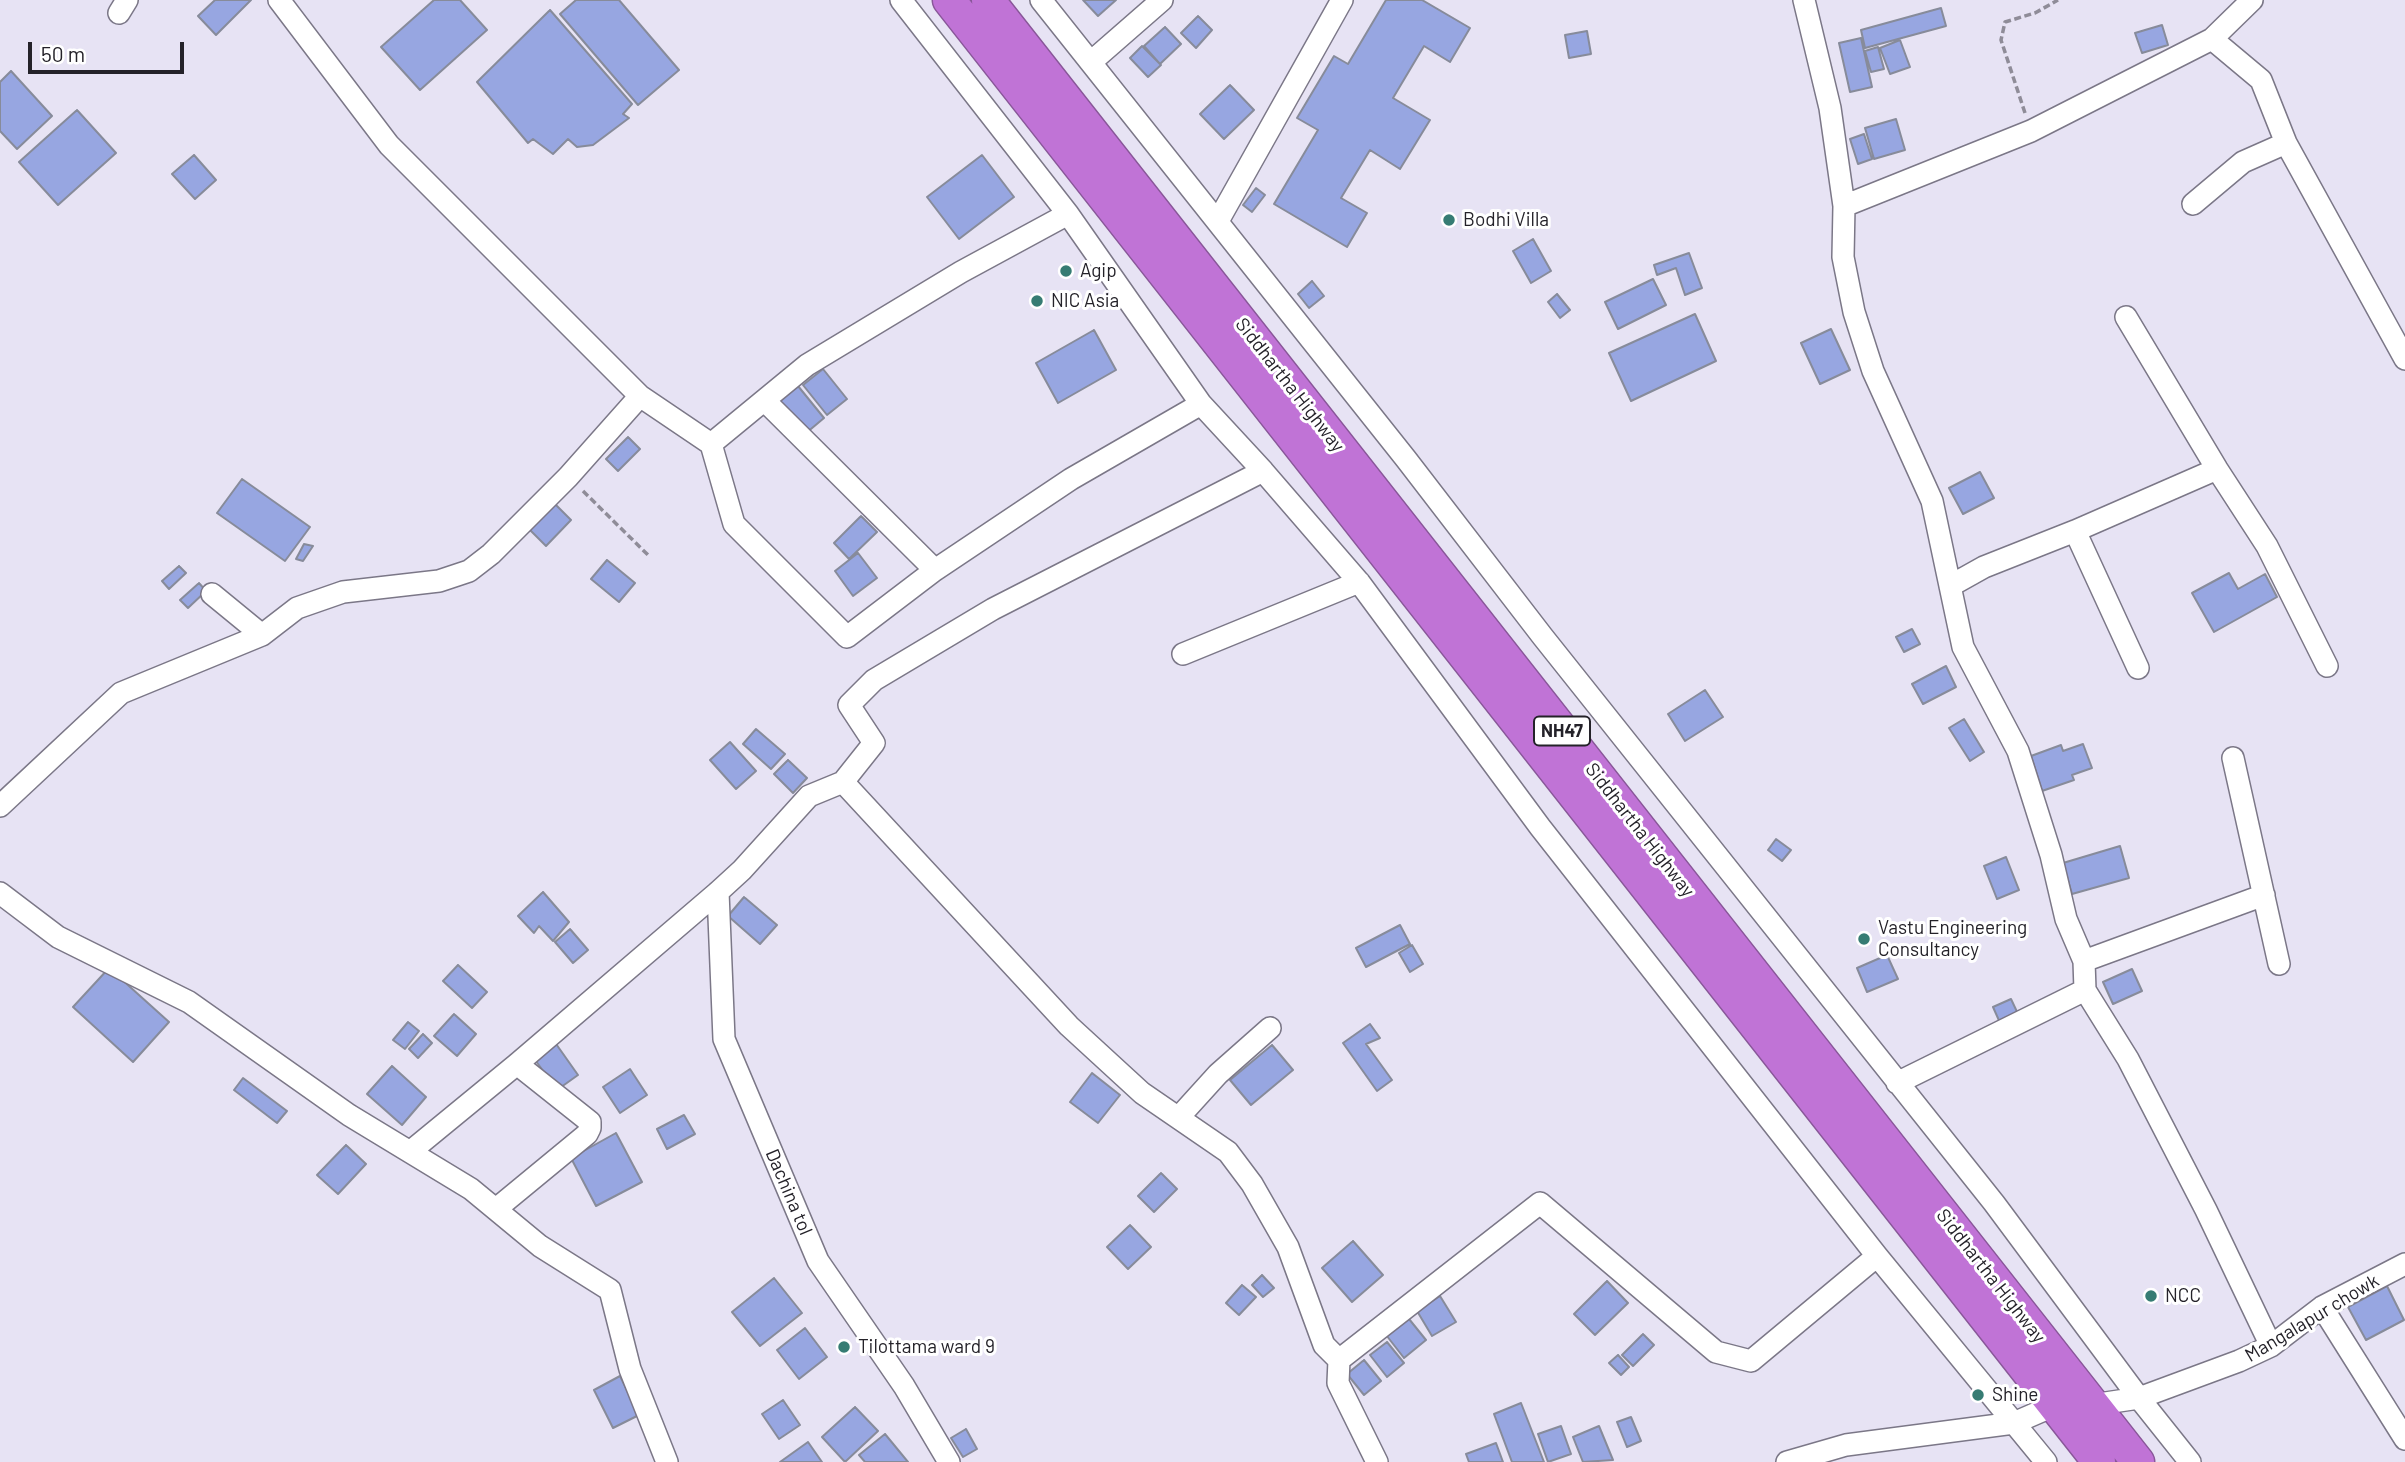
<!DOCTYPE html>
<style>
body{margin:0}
#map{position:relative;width:2405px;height:1462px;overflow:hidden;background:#e7e3f4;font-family:Barlow,sans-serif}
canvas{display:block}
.scale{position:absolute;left:28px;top:42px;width:156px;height:32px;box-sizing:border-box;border:4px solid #242229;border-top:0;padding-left:9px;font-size:21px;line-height:24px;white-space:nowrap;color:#242229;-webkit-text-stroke:5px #fff;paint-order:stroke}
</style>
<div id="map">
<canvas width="2405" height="1462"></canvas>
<div class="scale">50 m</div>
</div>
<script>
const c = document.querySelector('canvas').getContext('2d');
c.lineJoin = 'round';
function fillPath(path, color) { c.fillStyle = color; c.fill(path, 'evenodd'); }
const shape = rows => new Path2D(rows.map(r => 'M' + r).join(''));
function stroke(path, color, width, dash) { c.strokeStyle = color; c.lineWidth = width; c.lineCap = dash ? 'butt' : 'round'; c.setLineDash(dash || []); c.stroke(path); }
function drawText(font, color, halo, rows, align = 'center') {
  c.font = font + ' Barlow,sans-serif'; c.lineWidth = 6; c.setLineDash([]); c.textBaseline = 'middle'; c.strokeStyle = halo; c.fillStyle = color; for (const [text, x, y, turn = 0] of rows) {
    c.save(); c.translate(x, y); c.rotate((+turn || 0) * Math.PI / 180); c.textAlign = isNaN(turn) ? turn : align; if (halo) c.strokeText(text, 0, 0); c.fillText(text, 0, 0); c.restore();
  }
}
const building = shape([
 [215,0,251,0,216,35,198,16,215,0],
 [434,0,460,0,487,30,420,90,381,47,434,0],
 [576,0,619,0,679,70,638,105,560,14,576,0],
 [1083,0,1116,0,1098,16,1083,0],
 [1386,0,1422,0,1470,28,1450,62,1424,46,1393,98,1430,120,1400,169,1370,150,1341,198,1367,213,1347,247,1274,204,1318,130,1297,118,1334,56,1348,64,1386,0],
 [1941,8,1946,26,1865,48,1861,30,1941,8],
 [550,10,632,104,623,114,629,118,593,145,577,147,568,139,553,154,533,139,528,143,477,82,550,10],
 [1198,16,1212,30,1196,48,1181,33,1198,16],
 [2162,25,2168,45,2142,53,2135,33,2162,25],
 [1165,27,1181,44,1160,64,1144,46,1165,27],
 [1587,31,1591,54,1569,58,1565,35,1587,31],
 [1861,38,1872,87,1850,92,1839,43,1861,38],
 [1900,40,1910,67,1890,74,1880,48,1900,40],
 [1142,46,1161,65,1148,77,1130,58,1142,46],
 [1878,47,1884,69,1871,72,1865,51,1878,47],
 [11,71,52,116,17,149,0,131,0,82,11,71],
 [1230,85,1254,110,1224,139,1200,114,1230,85],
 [77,110,116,153,58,205,19,162,77,110],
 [1896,119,1905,150,1874,159,1865,128,1896,119],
 [1864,134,1872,159,1858,164,1850,139,1864,134],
 [194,155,216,180,195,199,172,174,194,155],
 [982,155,1014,197,959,239,927,197,982,155],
 [1256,188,1265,195,1252,212,1243,205,1256,188],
 [1533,239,1551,271,1531,283,1513,251,1533,239],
 [1689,253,1702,288,1685,295,1676,268,1657,275,1654,265,1689,253],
 [1653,279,1666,305,1618,329,1605,302,1653,279],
 [1312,281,1324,296,1309,308,1298,294,1312,281],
 [1557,294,1570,310,1560,318,1548,302,1557,294],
 [1695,314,1716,361,1631,401,1609,353,1695,314],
 [1831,329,1850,370,1820,384,1801,343,1831,329],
 [1094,330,1116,370,1058,403,1036,363,1094,330],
 [823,369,847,399,827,415,803,385,823,369],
 [798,386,824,418,805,434,778,401,798,386],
 [628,437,640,449,618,471,606,459,628,437],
 [1980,472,1994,498,1963,514,1949,488,1980,472],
 [242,479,310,527,285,561,217,513,242,479],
 [554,503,571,520,546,546,529,529,554,503],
 [861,516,877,532,849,559,834,543,861,516],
 [304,544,313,546,303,561,296,559,304,544],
 [858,553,877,578,853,596,835,571,858,553],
 [607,560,635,583,619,602,591,579,607,560],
 [179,566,186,573,169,589,162,581,179,566],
 [2229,573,2238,589,2265,574,2277,597,2214,632,2192,593,2229,573],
 [199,583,206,591,188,608,180,600,199,583],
 [1912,629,1920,644,1904,652,1896,637,1912,629],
 [1946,666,1956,687,1923,704,1912,684,1946,666],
 [1705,690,1723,717,1685,741,1668,714,1705,690],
 [1964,719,1984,752,1970,761,1949,728,1964,719],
 [756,729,785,754,771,769,743,744,756,729],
 [730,742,756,771,736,789,710,760,730,742],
 [2083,744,2092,768,2072,775,2074,780,2042,791,2031,756,2061,745,2063,751,2083,744],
 [788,760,807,778,793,793,774,774,788,760],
 [1776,839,1791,850,1782,861,1768,850,1776,839],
 [2120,846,2129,878,2072,894,2063,863,2120,846],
 [2006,857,2019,890,1997,899,1984,866,2006,857],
 [543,892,569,922,553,941,539,926,534,933,518,916,543,892],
 [744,897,777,925,760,944,728,916,744,897],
 [1400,925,1410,944,1366,967,1356,948,1400,925],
 [570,929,588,950,573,963,555,942,570,929],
 [1412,945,1423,964,1410,972,1399,953,1412,945],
 [1887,955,1898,979,1867,992,1857,968,1887,955],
 [458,965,487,992,472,1008,443,981,458,965],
 [109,968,169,1022,133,1062,73,1007,109,968],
 [2132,969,2142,991,2113,1004,2103,982,2132,969],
 [2011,999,2019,1016,2001,1025,1993,1007,2011,999],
 [454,1014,476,1034,457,1056,434,1036,454,1014],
 [408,1022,419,1031,405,1049,393,1040,408,1022],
 [1370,1024,1380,1038,1366,1044,1392,1080,1377,1091,1343,1043,1370,1024],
 [423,1034,432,1043,418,1058,409,1049,423,1034],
 [554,1041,578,1075,557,1090,533,1057,554,1041],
 [1272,1045,1293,1070,1251,1105,1230,1080,1272,1045],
 [392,1066,426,1097,402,1125,367,1094,392,1066],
 [630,1069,647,1095,620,1113,603,1087,630,1069],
 [1092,1073,1120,1095,1098,1123,1070,1102,1092,1073],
 [243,1078,287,1111,277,1123,234,1090,243,1078],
 [684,1115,695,1134,667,1149,657,1129,684,1115],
 [616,1133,642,1182,596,1206,571,1158,616,1133],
 [346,1145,366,1164,338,1194,317,1175,346,1145],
 [1161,1173,1177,1189,1154,1212,1138,1196,1161,1173],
 [1130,1225,1151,1247,1128,1269,1107,1247,1130,1225],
 [1353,1241,1383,1275,1352,1302,1322,1268,1353,1241],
 [1262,1275,1274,1288,1263,1297,1252,1285,1262,1275],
 [774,1278,802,1313,760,1346,732,1312,774,1278],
 [1607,1281,1628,1303,1595,1335,1574,1314,1607,1281],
 [1242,1285,1256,1297,1239,1315,1226,1303,1242,1285],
 [2387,1286,2404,1320,2366,1340,2348,1307,2387,1286],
 [1440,1296,1456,1322,1432,1336,1417,1311,1440,1296],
 [1405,1314,1426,1340,1404,1358,1383,1331,1405,1314],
 [805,1328,827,1357,799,1379,777,1350,805,1328],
 [1643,1334,1654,1345,1633,1366,1622,1355,1643,1334],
 [1387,1342,1404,1363,1387,1377,1370,1355,1387,1342],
 [1618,1355,1629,1367,1621,1375,1609,1363,1618,1355],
 [1364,1360,1381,1381,1364,1395,1347,1374,1364,1360],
 [620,1376,639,1415,613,1428,594,1390,620,1376],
 [783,1400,800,1425,779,1439,762,1414,783,1400],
 [1521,1403,1544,1462,1512,1462,1494,1414,1521,1403],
 [855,1407,878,1431,845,1462,822,1437,855,1407],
 [1631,1417,1641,1441,1627,1447,1617,1422,1631,1417],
 [1561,1426,1571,1454,1548,1462,1538,1434,1561,1426],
 [1599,1426,1613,1460,1583,1462,1573,1437,1599,1426],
 [966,1429,977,1449,963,1457,951,1438,966,1429],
 [885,1434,908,1462,865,1462,859,1455,885,1434],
 [808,1442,822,1462,780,1462,808,1442],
 [1496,1443,1503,1462,1469,1462,1466,1454,1496,1443]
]);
const path = shape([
 [2025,113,2001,40,2005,22,2035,13,2058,0],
 [583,491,649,556]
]);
const minor = shape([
 [279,0,389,145,640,396,711,444,807,365,961,272,1068,214],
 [901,0,1068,214,1201,404,1263,471,1359,582,1540,827,1877,1256,2046,1462],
 [1041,0,1406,459,1543,637,1994,1203,2139,1398,2190,1462],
 [1804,0,1830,108,1844,206,1843,257,1854,312,1873,371,1932,501,1963,647,2018,751,2051,855,2066,919,2084,961,2085,990,2128,1059,2206,1210,2271,1346],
 [119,13,127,0],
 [2212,39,2261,80,2286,143,2405,359],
 [1091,62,1162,0],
 [2193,204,2243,162,2286,143],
 [1844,206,2031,131,2212,39,2252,0],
 [1218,221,1342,0],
 [2126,317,2217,469,2267,546,2327,666],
 [765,401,935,570],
 [711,444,734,524,847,637,935,570,1071,479,1201,404],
 [2075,531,2138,668],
 [1950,586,1984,567,2075,531,2217,469],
 [212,594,262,635],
 [1183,654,1359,582],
 [2233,758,2279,964],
 [843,782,1069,1026,1142,1093,1228,1152,1252,1184,1288,1247,1324,1345,1339,1360,1338,1383,1377,1462],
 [0,806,121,693,262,635,297,608,343,592,439,581,469,571,491,554,568,477,640,396],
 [718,892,724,1039,818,1261,904,1386,949,1462],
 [0,893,58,937,189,1002,349,1115,471,1189,540,1246,610,1290,630,1369,667,1462],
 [2084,961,2264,895],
 [1897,1083,2085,990],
 [1179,1117,1218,1074,1270,1028],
 [411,1151,517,1064,718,892,742,870,809,796,843,782,874,743,849,705,874,680,993,609,1263,471],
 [496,1209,587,1134,590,1128,590,1122,517,1064],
 [2322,1307,2405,1439],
 [1339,1360,1540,1203,1716,1352,1751,1361,1877,1256],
 [1787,1462,1846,1445,2014,1423,2053,1406,2092,1405,2139,1398,2239,1361,2271,1346,2322,1307,2405,1264]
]);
const highway = shape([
 [949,0,2099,1462],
 [988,0,2138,1462]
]);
const markers = [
 [1449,220,7,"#367c73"],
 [1066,271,7,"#367c73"],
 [1037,301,7,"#367c73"],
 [1864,939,7,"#367c73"],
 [2151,1296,7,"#367c73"],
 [844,1347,7,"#367c73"],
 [1978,1395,7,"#367c73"]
];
const shields = [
 [1562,731,56]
];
const shieldNames = [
 ["NH47",1562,731]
];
const poiNames = [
 ["Bodhi Villa",1463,220],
 ["Agip",1080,271],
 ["NIC Asia",1051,301],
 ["Vastu Engineering",1878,928],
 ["Consultancy",1878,950],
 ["NCC",2165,1296],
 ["Tilottama ward 9",858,1347],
 ["Shine",1992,1395]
];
const streetNames = [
 ["Siddhartha Highway",1290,385,52],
 ["Siddhartha Highway",1640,830,52],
 ["Dachina tol",789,1192,67],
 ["Siddhartha Highway",1991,1276,52],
 ["Mangalapur chowk",2312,1318,-31]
];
fillPath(building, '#97a6e1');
stroke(building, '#878b9a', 2);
stroke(minor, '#7b7787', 24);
stroke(highway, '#895799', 35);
stroke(path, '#8f8c98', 3.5, [7, 3.5]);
stroke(minor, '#fff', 21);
stroke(highway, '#c073d6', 32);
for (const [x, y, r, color] of markers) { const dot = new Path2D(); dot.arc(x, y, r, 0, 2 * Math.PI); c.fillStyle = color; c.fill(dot); stroke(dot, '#fff', 2.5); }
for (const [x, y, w] of shields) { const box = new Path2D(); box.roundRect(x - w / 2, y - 14.5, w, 29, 5); c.fillStyle = '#fff'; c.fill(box); stroke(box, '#242229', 2); }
drawText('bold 18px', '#242229', null, shieldNames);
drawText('19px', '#242229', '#fff', poiNames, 'left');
drawText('19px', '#242229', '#fff', streetNames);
</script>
